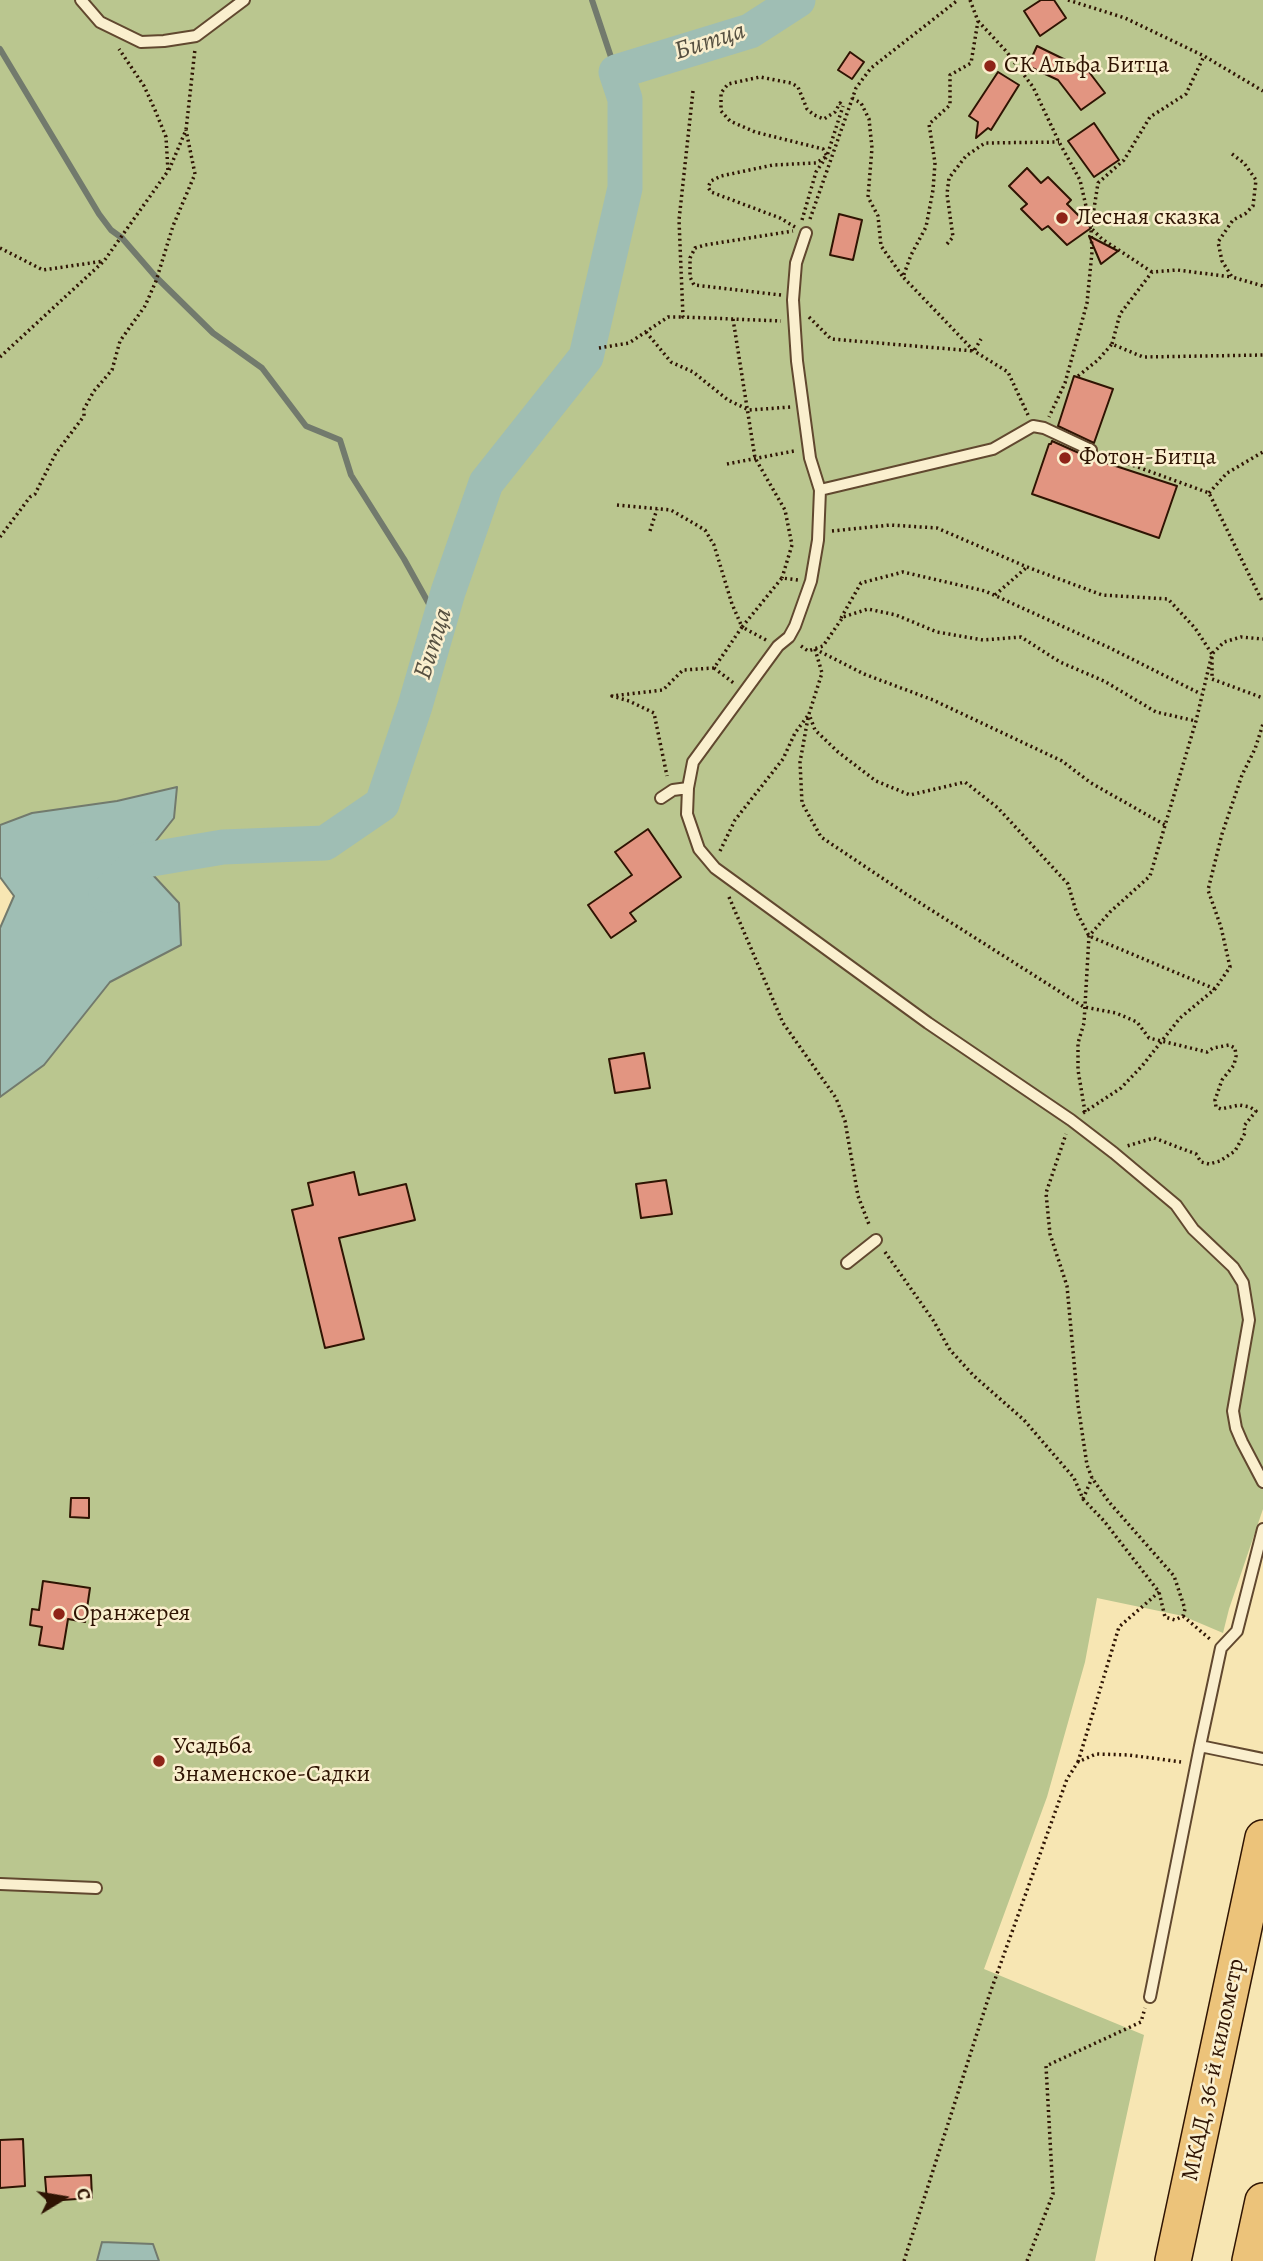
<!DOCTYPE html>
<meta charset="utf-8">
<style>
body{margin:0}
#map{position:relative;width:1263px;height:2261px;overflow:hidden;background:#f7e6b3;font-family:Alegreya,serif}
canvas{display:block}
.north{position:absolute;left:28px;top:2163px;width:70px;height:70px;-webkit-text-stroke:5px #faefce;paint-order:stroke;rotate:79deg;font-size:19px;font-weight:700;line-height:28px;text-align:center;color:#2f1403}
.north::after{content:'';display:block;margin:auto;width:24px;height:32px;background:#2f1403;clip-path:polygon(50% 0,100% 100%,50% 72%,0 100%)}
</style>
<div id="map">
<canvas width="1263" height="2261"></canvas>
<div class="north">С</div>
</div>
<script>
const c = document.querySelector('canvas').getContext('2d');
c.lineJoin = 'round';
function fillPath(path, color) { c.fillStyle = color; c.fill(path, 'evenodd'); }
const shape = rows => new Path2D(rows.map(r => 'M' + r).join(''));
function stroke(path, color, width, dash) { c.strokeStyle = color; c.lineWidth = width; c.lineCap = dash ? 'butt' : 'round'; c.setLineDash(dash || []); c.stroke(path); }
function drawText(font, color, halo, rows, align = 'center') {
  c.font = font + ' Alegreya,serif'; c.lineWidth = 5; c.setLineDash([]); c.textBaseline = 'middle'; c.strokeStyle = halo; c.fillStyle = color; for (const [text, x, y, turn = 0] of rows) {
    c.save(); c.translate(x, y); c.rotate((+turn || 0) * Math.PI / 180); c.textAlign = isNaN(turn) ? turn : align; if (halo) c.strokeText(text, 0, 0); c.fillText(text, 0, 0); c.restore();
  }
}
const green = shape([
 [0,0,1263,0,1263,1509,1229,1609,1223,1633,1183,1616,1097,1598,1085,1662,1047,1797,984,1969,1144,2035,1095,2261,159,2261,153,2244,102,2242,97,2261,0,2261,0,1097,44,1065,110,982,181,945,179,903,140,861,174,818,176,787,117,801,32,813,0,825]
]);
const water = shape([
 [177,787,174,818,140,861,179,903,181,945,110,982,44,1065,0,1097,0,928,14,896,0,877,0,825,32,813,117,801,177,787],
 [102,2242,153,2244,159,2261,97,2261,102,2242]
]);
const stream = shape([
 [592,0,616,72],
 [0,49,99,214,111,230,122,238,155,276,213,333,262,368,306,426,340,440,351,475,404,559,439,622]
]);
const river = shape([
 [106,895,140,861,223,847,325,843,382,804,415,706,448,592,486,483,586,357,625,188,625,99,616,72,750,31,798,0]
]);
const building = shape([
 [1041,0,1054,0,1066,18,1040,36,1024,11,1041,0],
 [1037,46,1080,67,1083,64,1105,93,1081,110,1058,80,1028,66,1037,46],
 [850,52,864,62,852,79,838,70,850,52],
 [998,72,1019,85,991,130,988,128,976,138,978,122,969,116,998,72],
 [1094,123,1119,160,1094,177,1068,141,1094,123],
 [1027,168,1041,183,1048,177,1071,200,1067,204,1091,228,1067,245,1048,226,1042,230,1021,209,1027,204,1009,186,1027,168],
 [839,214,862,220,853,260,830,255,839,214],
 [1089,236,1118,251,1101,264,1089,236],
 [1074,376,1113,389,1094,443,1058,426,1074,376],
 [1052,441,1088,457,1177,486,1159,538,1032,494,1049,444,1051,444,1052,441],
 [648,829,681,877,630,913,636,921,611,938,588,905,632,875,615,852,648,829],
 [644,1053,650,1088,615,1093,609,1059,644,1053],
 [354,1172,359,1195,406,1184,415,1220,339,1238,364,1339,325,1348,292,1210,313,1205,308,1183,354,1172],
 [666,1180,672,1214,641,1218,636,1184,666,1180],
 [71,1498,89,1498,89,1518,70,1517,71,1498],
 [43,1581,90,1588,85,1622,68,1619,63,1649,39,1645,42,1627,30,1625,32,1609,39,1610,43,1581],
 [23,2139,25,2186,0,2188,0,2140,23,2139],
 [91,2175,92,2198,47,2201,45,2177,91,2175]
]);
const path = shape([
 [970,0,978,21,971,63,950,75,950,105,929,124,935,163,933,190,926,227,911,255,903,277,974,351,1008,372,1028,415],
 [1068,0,1125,18,1204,56,1263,91],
 [978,21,1006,51,1033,87,1059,142,1080,180,1091,228,1092,252,1087,303,1065,383,1049,417],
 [693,91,679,220,683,317,781,321],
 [852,98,861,103,869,119,872,148,868,197,878,216,881,246,903,277],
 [1232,154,1244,163,1256,180,1253,206,1245,214,1233,220,1218,242,1222,261,1232,277,1263,286],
 [169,170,186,130,195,49],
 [810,219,856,88,871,68,958,0],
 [802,220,816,172,827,156,843,106],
 [795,227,780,218,711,192,708,187,711,181,721,176,773,165,816,163,827,156,823,149,755,132,730,121,721,111,721,93,728,84,760,77,791,83,798,87,807,109,814,115,824,119,835,112,840,103,843,106],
 [947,244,953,237,947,194,949,178,966,156,985,143,1059,142],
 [0,248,43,270,104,261],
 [1152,272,1102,239,1091,228,1098,183,1124,160,1150,117,1186,94,1204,56],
 [781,295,694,285,690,277,690,258,695,248,705,245,793,231],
 [809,317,831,339,974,351,981,339],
 [733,319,755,458,785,510,792,545,782,578],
 [646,332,671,362,693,372,728,400,749,410,791,407],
 [1112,344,1120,314,1152,272,1177,270,1232,277],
 [599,348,629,343,668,317,683,317],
 [0,357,104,261,168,171,166,137,155,110,144,86,119,49],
 [1078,376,1098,360,1112,344,1143,357,1263,355],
 [1102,454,1209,493,1263,603],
 [727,464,794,451],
 [1209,493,1227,473,1263,452],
 [617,505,671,510,705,530,714,545,732,604,742,627,714,668,683,670,663,690,612,696,629,701,654,713,667,776],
 [650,531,657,509],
 [832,531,890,525,937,528,1027,567,1102,595,1168,599,1195,628,1212,654,1212,679,1263,698],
 [0,537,30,497,35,494,56,453,84,416,84,409,94,391,112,370,120,341,145,306,156,281,173,226,195,174,186,130],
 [995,595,1027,567],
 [841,618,861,583,903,572,985,591,1110,648,1201,694],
 [766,640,742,627,782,578,798,580],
 [801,646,808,651,823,646,843,617,868,609,896,615,937,632,983,640,1021,637,1060,662,1104,681,1156,712,1196,721],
 [815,649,822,673,809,714,815,730,838,752,876,781,910,795,965,782,998,808,1068,884,1076,911,1089,936,1215,989],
 [815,649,864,674,933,700,1062,761,1091,783,1165,825],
 [714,668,735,684],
 [808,718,800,762,802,803,821,837,906,894,1084,1007,1116,1013,1137,1022,1149,1038,1207,1052,1213,1048,1229,1045,1235,1048,1236,1056,1234,1065,1222,1080,1215,1100,1216,1107,1221,1109,1239,1105,1250,1107,1256,1111,1244,1126,1245,1133,1235,1151,1220,1161,1209,1164,1201,1162,1196,1154,1154,1138,1127,1146],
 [720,851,735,820,783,759,795,733,809,714],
 [729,897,783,1023,836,1098,845,1121,858,1196,870,1227],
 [1085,1112,1078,1070,1078,1043,1084,1023,1089,936,1110,912,1150,876,1196,721,1212,654,1224,642,1241,637,1263,639],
 [1083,1113,1121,1088,1142,1066,1180,1018,1215,989,1230,967,1221,927,1208,890,1222,834,1242,775,1255,749,1263,724],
 [885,1252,933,1320,950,1350,974,1376,1024,1420,1074,1478,1083,1499,1104,1521,1159,1592,1165,1617,1175,1620,1183,1616,1185,1609,1174,1576,1109,1502,1092,1478,1087,1465,1078,1405,1067,1286,1050,1234,1046,1193,1066,1134],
 [1083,1499,1092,1478],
 [1183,1616,1211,1640],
 [1078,1762,1119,1627,1159,1592],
 [904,2261,989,1996,1067,1779,1078,1762,1096,1754,1129,1755,1181,1762],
 [1027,2261,1053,2194,1046,2066,1141,2022,1145,2008]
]);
const service = shape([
 [81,0,100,22,141,42,164,41,196,36,244,0],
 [806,233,796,263,793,300,797,361,810,458,820,490,818,540,811,581,795,626,789,637,778,646,693,762,688,788,687,814,699,849,715,868,928,1023,1071,1120,1114,1153,1176,1205,1193,1229,1233,1267,1243,1283,1249,1320,1233,1411,1236,1428,1242,1442,1263,1482],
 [820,490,993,449,1033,426,1044,428,1091,450],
 [661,798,673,790,688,788],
 [847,1263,876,1240],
 [1263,1529,1237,1631,1221,1648,1200,1746,1263,1759],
 [0,1884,96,1888],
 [1150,1997,1200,1746]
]);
const trunk = shape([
 [1173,2261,1263,1838],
 [1250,2261,1263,2201]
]);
const markers = [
 [990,66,7,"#8f2418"],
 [1062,218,7,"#8f2418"],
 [1065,458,7,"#8f2418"],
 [59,1614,7,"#8f2418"],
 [159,1761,7,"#8f2418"]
];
const poiNames = [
 ["СК Альфа Битца",1004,66],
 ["Лесная сказка",1076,218],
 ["Фотон-Битца",1079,458],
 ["Оранжерея",73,1614],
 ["Усадьба",173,1747],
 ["Знаменское-Садки",173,1775]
];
const streetNames = [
 ["МКАД, 36-й километр",1214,2070,-78]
];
const waterNames = [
 ["Битца",710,42,-18],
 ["Битца",434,644,-72]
];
fillPath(green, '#bac68f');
fillPath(water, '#9fbeb4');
stroke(water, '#727a6d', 2);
stroke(stream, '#727a6d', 6);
stroke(river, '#9fbeb4', 35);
fillPath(building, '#e29581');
stroke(building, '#2f1403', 2);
stroke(service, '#61482f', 14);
stroke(trunk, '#2f1403', 38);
stroke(path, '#2f1403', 3.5, [2, 3.5]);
stroke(service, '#faefce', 10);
stroke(trunk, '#ecc37a', 35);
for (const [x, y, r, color] of markers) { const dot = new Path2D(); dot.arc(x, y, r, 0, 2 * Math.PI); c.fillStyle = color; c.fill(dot); stroke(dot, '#faefce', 2.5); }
drawText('24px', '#2f1403', '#faefce', poiNames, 'left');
drawText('24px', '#2f1403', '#faefce', streetNames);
drawText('italic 26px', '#565041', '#faefce', waterNames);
</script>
